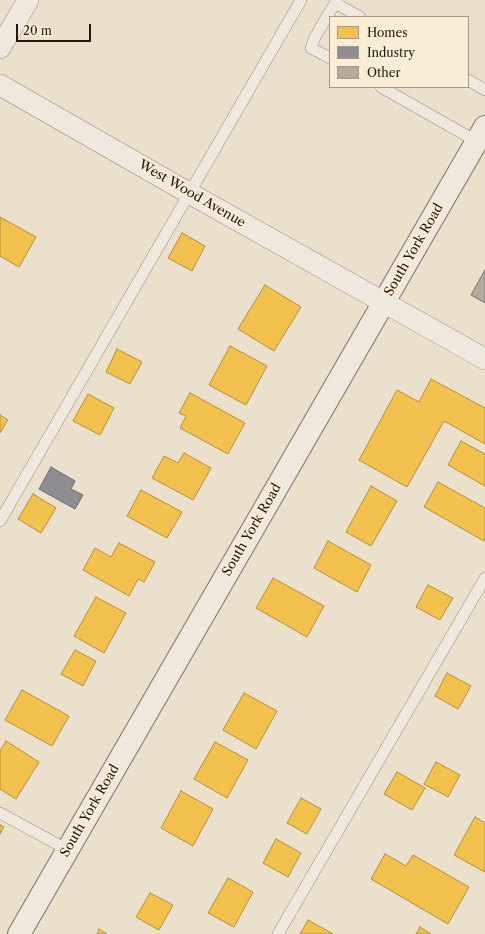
<!DOCTYPE html>
<style>
body{margin:0}
#map{position:relative;width:485px;height:934px;overflow:hidden;background:#ebe0cc;font-family:"Libre Caslon Text",serif}
canvas{display:block}
.legend{position:absolute;left:329px;top:16px;width:140px;height:72px;box-sizing:border-box;background:#faedd5;border:1px solid #a49887;margin:0;padding:5px 7px;list-style:none;font-size:12px;color:#241912}
.legend li{display:flex;align-items:center;gap:8px;height:20px}
.legend b{width:20px;border:1px solid #a49887}
.scale{position:absolute;left:16px;top:24px;width:75px;height:18px;box-sizing:border-box;border:2px solid #241912;border-top:0;padding-left:5px;font-size:12px;line-height:14px;white-space:nowrap;color:#241912;-webkit-text-stroke:3px #faedd5;paint-order:stroke}
</style>
<div id="map">
<canvas width="485" height="934"></canvas>
<ul class="legend">
<li><b style="height:11px;background:#f2c14e"></b>Homes</li>
<li><b style="height:11px;background:#8d8d92"></b>Industry</li>
<li><b style="height:11px;background:#b3ab9e"></b>Other</li>
</ul>
<div class="scale">20 m</div>
</div>
<script>
const c = document.querySelector('canvas').getContext('2d');
c.lineJoin = 'round';
function fillPath(path, color) { c.fillStyle = color; c.fill(path, 'evenodd'); }
const shape = rows => new Path2D(rows.map(r => 'M' + r).join(''));
function stroke(path, color, width, dash) { c.strokeStyle = color; c.lineWidth = width; c.lineCap = dash ? 'butt' : 'round'; c.setLineDash(dash || []); c.stroke(path); }
function drawText(font, color, halo, rows, align = 'center') {
  c.font = font + ' "Libre Caslon Text",serif'; c.lineWidth = 4; c.setLineDash([]); c.textBaseline = 'middle'; c.strokeStyle = halo; c.fillStyle = color; for (const [text, x, y, turn = 0] of rows) {
    c.save(); c.translate(x, y); c.rotate((+turn || 0) * Math.PI / 180); c.textAlign = isNaN(turn) ? turn : align; if (halo) c.strokeText(text, 0, 0); c.fillText(text, 0, 0); c.restore();
  }
}
const homes = shape([
 [0,217,36,237,19,267,0,256,0,217],
 [182,233,205,246,192,271,168,258,182,233],
 [265,285,301,307,274,351,238,329,265,285],
 [230,346,267,366,246,405,209,385,230,346],
 [117,349,142,362,130,384,106,372,117,349],
 [431,379,485,408,485,444,444,421,407,487,359,460,397,390,419,402,431,379],
 [190,393,245,423,228,454,180,428,186,416,179,413,190,393],
 [88,394,114,408,100,435,73,421,88,394],
 [0,415,8,420,0,433,0,415],
 [461,441,485,454,485,486,448,465,461,441],
 [184,453,211,468,193,500,152,478,164,456,178,463,184,453],
 [438,482,485,508,485,538,484,541,424,507,438,482],
 [371,486,397,501,371,546,346,532,371,486],
 [141,490,182,512,167,538,127,516,141,490],
 [33,494,56,508,41,533,18,519,33,494],
 [328,541,371,565,357,592,314,568,328,541],
 [119,543,155,562,144,582,138,579,129,596,83,570,95,548,111,557,119,543],
 [273,578,324,606,307,637,256,608,273,578],
 [428,585,453,598,440,620,416,607,428,585],
 [96,597,126,613,104,653,74,636,96,597],
 [75,650,96,661,83,686,61,674,75,650],
 [447,673,471,686,458,709,435,696,447,673],
 [22,690,69,716,52,746,5,720,22,690],
 [244,693,277,711,256,749,223,730,244,693],
 [6,741,39,762,16,799,0,789,0,751,6,741],
 [215,742,248,760,227,798,194,779,215,742],
 [436,762,460,775,448,797,424,784,436,762],
 [397,772,425,788,412,810,384,794,397,772],
 [181,791,213,809,193,846,161,828,181,791],
 [301,798,321,809,307,834,287,823,301,798],
 [475,817,485,823,485,872,454,855,475,817],
 [0,825,4,827,0,834,0,825],
 [276,839,301,853,288,877,263,863,276,839],
 [385,854,406,866,413,855,469,887,448,924,371,879,385,854],
 [228,878,253,892,234,927,208,913,228,878],
 [150,893,173,905,159,930,136,917,150,893],
 [308,920,333,934,300,934,308,920],
 [420,927,431,934,416,934,420,927],
 [99,929,107,934,97,934,99,929]
]);
const industry = shape([
 [51,467,75,481,71,489,83,495,75,509,39,489,51,467]
]);
const building = shape([
 [485,270,485,303,471,295,485,270]
]);
const lane = shape([
 [335,3,360,17],
 [330,58,311,48,315,37,337,0],
 [468,80,485,90],
 [381,87,476,141],
 [0,521,301,0],
 [0,813,68,850],
 [278,934,485,578]
]);
const street = shape([
 [0,48,28,0],
 [0,85,189,193,485,359]
]);
const secondary = shape([
 [19,934,485,127]
]);
const streetNames = [
 ["West Wood Avenue",192,194,30],
 ["South York Road",414,250,-60],
 ["South York Road",252,530,-60],
 ["South York Road",90,811,-60]
];
fillPath(homes, '#f2c14e');
stroke(homes, '#b48f3c', 1);
fillPath(industry, '#8d8d92');
stroke(industry, '#6e6a6c', 1);
fillPath(building, '#b3ab9e');
stroke(building, '#7a7369', 1);
stroke(lane, '#968e82', 12);
stroke(street, '#968e82', 22);
stroke(secondary, '#7a7369', 24);
stroke(lane, '#eee8de', 11);
stroke(street, '#eee8de', 21);
stroke(secondary, '#eee8de', 22);
drawText('13px', '#241912', '#faedd5', streetNames);
</script>
